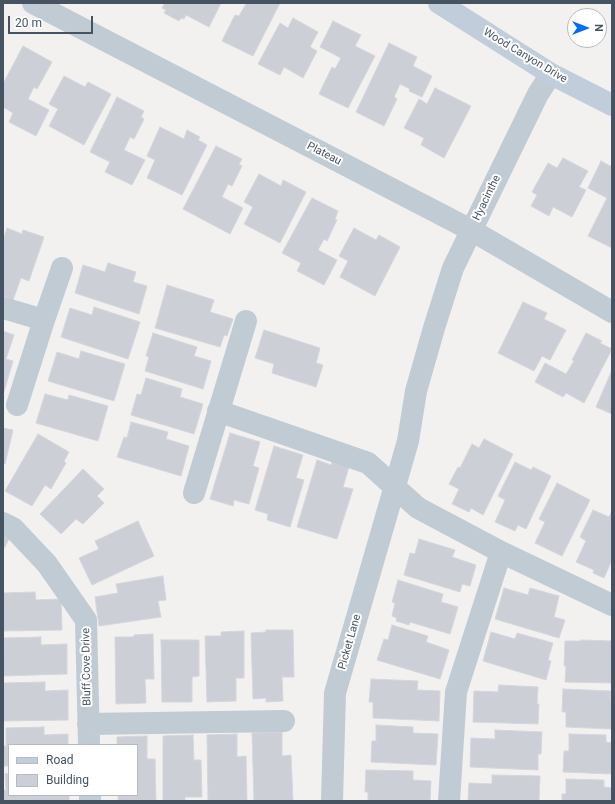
<!DOCTYPE html>
<style>
body{margin:0}
#map{position:relative;width:615px;height:804px;overflow:hidden;background:#f3f0f0;font-family:Roboto,sans-serif}
canvas{display:block}
.frame{position:absolute;inset:0;border:4px solid #465461;pointer-events:none}
.legend{position:absolute;left:8px;top:744px;width:130px;height:52px;box-sizing:border-box;background:#fff;border:1px solid #b5bbc0;margin:0;padding:5px 7px;list-style:none;font-size:12px;color:#465461}
.legend li{display:flex;align-items:center;gap:8px;height:20px}
.legend b{width:20px;border:1px solid #b5bbc0}
.north{position:absolute;left:567px;top:8px;width:40px;height:40px;box-sizing:border-box;background:#fff;border:1px solid #b5bbc0;border-radius:50%;rotate:90deg;font-size:11px;font-weight:700;line-height:16px;text-align:center;color:#465461}
.north::after{content:'';display:block;margin:auto;width:14px;height:18px;background:#036cfb;clip-path:polygon(50% 0,100% 100%,50% 72%,0 100%)}
.scale{position:absolute;left:8px;top:16px;width:85px;height:18px;box-sizing:border-box;border:2px solid #465461;border-top:0;padding-left:5px;font-size:12px;line-height:14px;white-space:nowrap;color:#465461;-webkit-text-stroke:3px #fff;paint-order:stroke}
</style>
<div id="map">
<canvas width="615" height="804"></canvas>
<div class="frame"></div>
<ul class="legend">
<li><b style="height:5px;background:#c1cddb"></b>Road</li>
<li><b style="height:11px;background:#cccfd6"></b>Building</li>
</ul>
<div class="north">N</div>
<div class="scale">20 m</div>
</div>
<script>
const c = document.querySelector('canvas').getContext('2d');
c.lineJoin = 'round';
function fillPath(path, color) { c.fillStyle = color; c.fill(path, 'evenodd'); }
const shape = rows => new Path2D(rows.map(r => 'M' + r).join(''));
function stroke(path, color, width, dash) { c.strokeStyle = color; c.lineWidth = width; c.lineCap = dash ? 'butt' : 'round'; c.setLineDash(dash || []); c.stroke(path); }
function drawText(font, color, halo, rows, align = 'center') {
  c.font = font + ' Roboto,sans-serif'; c.lineWidth = 4; c.setLineDash([]); c.textBaseline = 'middle'; c.strokeStyle = halo; c.fillStyle = color; for (const [text, x, y, turn = 0] of rows) {
    c.save(); c.translate(x, y); c.rotate((+turn || 0) * Math.PI / 180); c.textAlign = isNaN(turn) ? turn : align; if (halo) c.strokeText(text, 0, 0); c.fillText(text, 0, 0); c.restore();
  }
}
const building = shape([
 [165,3,221,3,209,27,186,15,184,19,181,18,179,21,164,13,166,10,162,8,165,3],
 [244,3,280,3,253,56,222,41,235,15,239,16,246,4,244,3],
 [293,18,318,32,310,47,317,51,303,78,284,67,280,75,258,64,280,23,288,28,293,18],
 [333,21,361,35,355,46,375,56,348,108,319,94,332,67,335,69,341,58,320,47,333,21],
 [389,43,417,57,413,66,432,76,422,97,409,91,410,89,400,84,394,97,397,99,384,126,356,112,389,43],
 [23,46,52,62,37,89,34,87,28,99,49,110,36,136,9,122,13,113,3,107,3,84,23,46],
 [64,76,85,87,88,82,111,94,84,145,49,126,58,109,49,104,64,76],
 [435,88,471,106,444,158,421,145,424,138,404,128,419,99,427,104,435,88],
 [117,97,144,111,141,117,144,119,134,139,130,137,124,150,145,160,132,185,105,172,110,162,90,152,117,97],
 [160,127,184,139,187,130,200,137,198,140,207,145,182,195,147,178,155,160,147,156,160,127],
 [216,146,242,159,239,164,242,166,232,186,228,184,222,197,243,208,230,234,183,209,216,146],
 [563,158,588,171,579,187,586,190,572,217,553,207,549,216,531,206,537,195,532,192,548,163,557,168,563,158],
 [601,161,612,167,612,248,588,236,607,198,588,188,601,161],
 [259,174,281,186,283,180,306,192,280,243,244,224,253,207,244,202,259,174],
 [312,198,338,211,335,219,337,220,327,241,324,239,318,250,337,260,324,285,297,271,301,263,282,253,312,198],
 [7,228,22,234,23,230,44,237,29,281,21,278,13,300,3,296,3,240,7,228],
 [354,228,376,240,379,235,400,247,375,296,340,277,348,261,339,256,354,228],
 [108,263,136,272,133,282,147,286,139,314,75,293,83,265,105,272,108,263],
 [167,285,214,300,210,312,233,319,227,336,224,335,220,347,155,328,167,285],
 [523,302,547,313,544,319,566,330,550,360,542,356,534,371,498,353,523,302],
 [94,307,140,322,128,359,61,337,70,308,92,315,94,307],
 [264,330,320,348,316,363,323,365,316,387,272,373,274,364,255,358,264,330],
 [3,331,14,335,6,359,13,361,3,395,3,331],
 [153,333,197,347,194,356,211,361,203,389,145,371,149,357,146,356,153,333],
 [586,333,602,341,600,343,612,349,584,403,566,393,563,397,535,382,545,363,566,374,574,361,572,360,586,333],
 [81,351,125,364,114,401,48,381,57,352,79,359,81,351],
 [612,370,612,414,596,407,612,370],
 [146,378,182,389,180,397,203,404,194,434,131,415,137,394,141,395,146,378],
 [45,394,68,400,69,395,108,406,98,441,36,423,45,394],
 [131,422,168,432,166,439,189,446,181,476,117,457,124,437,127,438,131,422],
 [3,428,13,430,5,464,3,463,3,428],
 [230,433,260,442,253,466,259,468,249,504,234,500,233,506,210,499,230,433],
 [38,434,69,452,64,461,66,463,51,489,45,485,32,506,5,491,38,434],
 [484,439,513,454,483,515,471,508,469,512,452,504,459,489,449,484,458,467,460,468,472,444,479,448,484,439],
 [274,446,303,455,296,478,304,480,290,527,267,520,268,514,255,510,274,446],
 [317,460,331,465,332,462,349,467,343,487,353,489,337,539,297,527,317,460],
 [515,462,531,470,533,467,551,476,526,529,518,525,515,531,495,522,505,500,498,496,515,462],
 [83,469,104,489,97,496,104,503,83,524,76,519,61,534,40,514,83,469],
 [557,483,590,500,562,556,535,543,545,522,539,519,557,483],
 [593,510,609,517,612,511,612,560,604,578,593,573,594,570,576,562,586,541,580,537,593,510],
 [138,521,154,556,92,585,79,558,99,549,95,541,138,521],
 [3,530,12,534,3,550,3,530],
 [419,539,455,550,452,557,476,565,470,586,462,584,460,592,404,575,410,553,415,554,419,539],
 [163,576,166,600,158,601,161,617,99,626,95,597,118,593,116,584,163,576],
 [398,580,443,594,441,602,458,607,450,634,410,622,409,625,396,621,397,618,392,616,395,603,392,602,398,580],
 [504,588,528,595,530,588,559,596,554,617,565,620,559,638,495,619,504,588],
 [35,592,36,600,61,599,62,630,3,631,3,593,35,592],
 [392,625,428,636,426,642,449,650,440,679,377,660,384,639,388,640,392,625],
 [266,630,293,630,294,677,282,677,283,701,266,702,266,698,253,699,251,633,266,632,266,630],
 [244,631,244,678,236,678,236,701,207,702,205,636,221,636,221,632,244,631],
 [491,632,515,639,517,633,553,643,548,660,551,661,546,680,483,661,491,632],
 [153,634,154,679,145,679,146,703,116,704,115,637,134,637,134,635,153,634],
 [41,637,41,645,67,644,67,674,3,676,3,655,4,655,4,638,41,637],
 [161,640,199,640,199,676,192,677,192,702,162,702,161,640],
 [581,640,612,641,612,683,565,682,566,666,564,666,565,641,581,641,581,640],
 [371,679,418,681,417,690,440,691,439,721,373,718,373,702,369,702,371,679],
 [45,682,45,691,68,690,68,720,3,721,3,683,45,682],
 [499,685,538,687,537,704,539,704,538,724,473,722,474,691,498,692,499,685],
 [563,689,611,691,610,699,612,699,612,729,566,727,566,712,562,712,563,689],
 [376,725,413,727,413,733,438,734,436,765,371,762,372,741,376,741,376,725],
 [44,727,44,735,68,734,68,745,9,745,9,766,3,766,3,746,6,746,6,728,44,727],
 [495,730,542,732,541,754,538,754,538,770,470,767,471,738,495,739,495,730],
 [282,732,282,756,291,755,293,801,254,801,252,733,282,732],
 [237,734,237,757,246,756,247,801,208,801,207,735,237,734],
 [569,734,606,735,606,742,612,743,612,774,563,772,564,751,569,751,569,734],
 [193,735,194,760,201,760,202,797,185,797,185,801,163,801,163,736,193,735],
 [147,736,147,759,155,759,156,801,118,801,118,795,137,795,137,745,117,745,117,737,147,736],
 [366,770,413,771,413,780,431,781,430,801,368,801,368,792,365,792,366,770],
 [9,773,9,795,69,795,69,801,3,801,3,790,6,790,5,774,9,773],
 [492,775,540,776,539,801,468,801,469,783,492,784,492,775],
 [566,779,604,780,604,787,612,788,612,801,562,801,562,794,566,794,566,779]
]);
const street = shape([
 [33,3,471,230,612,312],
 [3,308,44,320],
 [17,405,44,320,62,268],
 [218,411,368,463,418,508,501,552,612,605],
 [194,493,246,321],
 [3,523,13,528,47,564,86,620,89,745],
 [88,724,284,721],
 [90,795,90,801],
 [332,801,335,693,408,441,416,391,434,328,453,268,538,94,551,74],
 [449,801,456,692,501,552]
]);
const secondary = shape([
 [439,3,551,74,612,105]
]);
const streetNames = [
 ["Wood Canyon Drive",525,56,31],
 ["Plateau",324,154,27],
 ["Hyacinthe",487,198,-64],
 ["Picket Lane",350,642,-74],
 ["Bluff Cove Drive",87,667,-91]
];
fillPath(building, '#cccfd6');
stroke(building, '#d4d6dd', 1);
stroke(street, '#c0cbd4', 22);
stroke(secondary, '#c1cddb', 22);
drawText('11px', '#465461', '#fff', streetNames);
</script>
